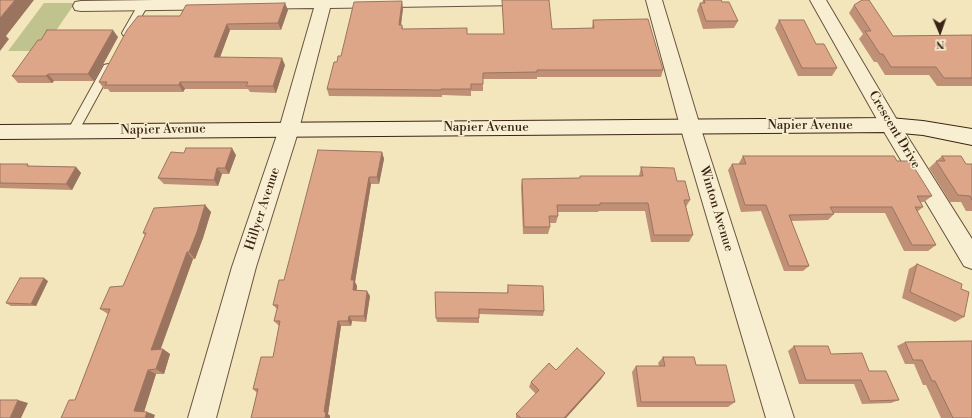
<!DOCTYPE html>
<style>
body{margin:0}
#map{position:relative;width:972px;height:418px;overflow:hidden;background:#f4e6bc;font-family:"Libre Bodoni",serif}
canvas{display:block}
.north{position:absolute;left:920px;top:12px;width:40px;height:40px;-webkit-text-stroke:3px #f8efd3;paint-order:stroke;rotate:178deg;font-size:11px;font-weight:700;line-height:16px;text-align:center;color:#3b2415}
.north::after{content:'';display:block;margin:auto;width:14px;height:18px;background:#3b2415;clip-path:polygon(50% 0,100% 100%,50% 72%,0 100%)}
</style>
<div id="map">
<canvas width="972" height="418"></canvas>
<div class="north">N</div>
</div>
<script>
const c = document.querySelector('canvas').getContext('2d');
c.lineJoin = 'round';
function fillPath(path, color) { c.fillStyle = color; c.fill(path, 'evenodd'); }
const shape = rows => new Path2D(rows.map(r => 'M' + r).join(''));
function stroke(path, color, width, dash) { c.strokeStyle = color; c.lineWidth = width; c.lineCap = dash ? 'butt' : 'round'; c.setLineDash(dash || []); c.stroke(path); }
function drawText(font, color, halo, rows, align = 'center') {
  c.font = font + ' "Libre Bodoni",serif'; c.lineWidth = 3; c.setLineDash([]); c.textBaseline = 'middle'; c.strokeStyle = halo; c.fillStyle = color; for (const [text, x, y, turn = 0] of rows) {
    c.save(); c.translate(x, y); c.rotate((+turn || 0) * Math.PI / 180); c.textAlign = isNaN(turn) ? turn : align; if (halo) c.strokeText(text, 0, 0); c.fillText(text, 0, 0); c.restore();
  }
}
const green = shape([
 [44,3,75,3,42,51,8,51]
]);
const lane = shape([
 [143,2,148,5,132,33,131,35,123,35,122,33,138,5,143,2],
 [108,64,112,65,113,68,77,134,73,135,69,134,67,131,69,128,104,65,108,64]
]);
const street = shape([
 [154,0,528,0,526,3,520,5,330,8,299,129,256,267,216,418,188,418,232,267,279,129,314,8,81,11,75,10,73,6,75,2,81,1,154,0],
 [646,0,662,0,700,126,794,418,766,418,680,126,646,0],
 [810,0,826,0,897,120,972,239,972,269,964,266,883,130,810,0]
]);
const secondary = shape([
 [890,118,923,121,972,129,972,145,923,135,890,132,0,139,0,125,890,118]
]);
const wall = shape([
 [502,0,552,29,592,28,593,20,663,70,661,77,537,77,537,79,483,79,483,91,471,91,471,96,442,95,442,97,329,96,327,89,337,62,341,56,403,8,401,25,402,25,403,29,467,34,504,34],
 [703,0,721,0,722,2,738,21,734,28,703,29,697,10,700,3,702,3],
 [854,5,893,36,972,35,972,86,937,86,929,75,885,75,877,62,874,62,859,39,863,34,849,13],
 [288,10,281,30,230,30,220,57,285,65,276,93,250,92,248,89,185,89,183,92,110,92,108,89,104,89,99,82,180,16],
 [779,20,816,44,837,68,832,76,798,76,775,28],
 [118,37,94,81,54,81,52,83,18,83,12,76],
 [382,152,384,159,379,184,371,184,355,282,357,286,356,290,370,296,366,322,352,321,351,326,341,326,328,414,330,416,330,418,251,418,257,393,253,389,273,357,279,326,274,321,277,309,273,305,284,280],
 [236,155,229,174,222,174,218,186,164,184,158,178],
 [743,156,897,161,932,196,924,202,921,202,923,207,917,212,936,245,928,251,904,251,885,213,833,213,834,214,828,220,791,221,809,266,803,271,784,271,761,211,741,212,728,170,732,164,739,164,739,163],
 [942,156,966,164,972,164,972,211,966,211,961,202,950,202,929,168],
 [0,164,31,166,76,167,81,173,72,190,0,188],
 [641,167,677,181,690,200,686,207,693,235,689,242,651,242,645,211,599,211,598,212,558,212,558,216,556,223,549,223,550,227,548,234,523,234,521,187,522,179,580,178,580,176,639,176],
 [205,205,211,212,203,238,195,259,193,259,160,349,163,349,170,354,164,374,156,374,144,412,147,412,155,415,75,400,108,314,100,309,123,286,145,235,143,233],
 [917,264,961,289,964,317,955,322,902,298,909,269],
 [48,281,36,306,11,306,6,303],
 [508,285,544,311,543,316,479,314,479,323,437,322,436,318,507,293],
 [972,341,972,418,941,418,926,385,923,385,914,364,905,364,897,346,905,342],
 [794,346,831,354,869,371,899,400,891,403,862,404,854,384,799,384,788,351],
 [663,357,696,365,735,402,728,407,637,407,632,372,636,366,659,366,658,363],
 [556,370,605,373,601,379,566,418,516,418,516,414,536,394,529,387,531,382]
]);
const shadedWall = shape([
 [15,0,34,0,6,36,9,39,0,51,0,18],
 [402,1,403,8,400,32,399,25],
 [285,3,288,10,281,30,278,23],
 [227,24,230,30,218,63,214,57],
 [113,30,118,37,94,81,88,74],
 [282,58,285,65,276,93,273,86],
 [48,74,54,81,52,83,46,76],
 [180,82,185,89,183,92,179,85],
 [232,148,236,155,229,174,225,168],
 [382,152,384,159,379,184,377,177],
 [76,167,81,173,72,190,66,184],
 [217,168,222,174,218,186,214,180],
 [369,177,371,184,355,282,357,286,356,296,353,290,351,280],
 [205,205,211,212,203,238,195,259,189,252],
 [187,252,193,259,159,354,151,350],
 [44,278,48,281,36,306,31,304],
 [367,291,370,296,366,322,364,316],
 [349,316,352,321,351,326,348,321],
 [338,321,341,326,328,414,330,416,330,418,325,418,324,412],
 [163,349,170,354,164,374,156,369],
 [148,370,156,374,143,415,134,411],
 [605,373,601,379,566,418,564,418],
 [18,400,28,403,21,418,10,418],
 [147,412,155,415,154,418,145,418]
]);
const building = shape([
 [0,0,15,0,0,18,0,0],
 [502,0,549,0,552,29,594,28,593,20,648,19,663,70,537,70,537,72,483,73,483,84,471,84,471,89,441,89,441,90,327,89,334,62,337,62,338,56,341,56,354,2,402,1,399,25,402,25,402,29,467,28,467,34,504,34,502,0],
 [704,0,721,0,722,2,729,2,738,21,706,21,700,3,705,3,704,0],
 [862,0,869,0,893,36,972,35,972,78,944,78,936,67,891,67,883,54,880,54,865,31,871,31,854,5,862,0],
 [285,3,278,23,227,24,214,57,282,58,273,86,246,86,248,82,180,82,179,85,105,85,107,82,99,82,127,30,138,16,180,16,186,5,285,3],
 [779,20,804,20,816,44,824,44,837,68,802,68,779,20],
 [47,30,113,30,88,74,48,74,46,76,12,76,38,40,41,40,47,30],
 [186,148,232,148,225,168,217,168,214,180,158,178,171,152,184,153,186,148],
 [318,150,382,152,377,177,369,177,351,280,354,280,353,290,367,291,364,316,349,316,348,321,338,321,324,412,326,412,325,418,251,418,258,389,253,389,261,357,273,357,280,321,274,321,278,305,273,305,279,280,284,280,318,150],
 [743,156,894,156,897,161,910,161,932,196,917,196,923,207,915,207,936,245,912,245,892,207,830,207,834,214,789,215,809,266,789,266,766,205,745,205,732,164,746,164,743,156],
 [942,156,961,156,966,164,972,164,972,200,970,196,958,195,936,161,945,161,942,156],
 [0,164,28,164,27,166,76,167,66,184,0,183,0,164],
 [641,167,674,168,677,181,685,181,690,200,684,200,693,235,654,235,648,203,600,203,600,205,557,205,558,216,549,216,550,227,524,227,522,179,580,178,580,176,643,176,641,167],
 [205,205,197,232,189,252,187,252,151,350,163,349,156,369,148,370,134,411,147,412,145,418,61,418,69,400,75,400,110,309,100,309,110,287,123,286,146,233,143,233,154,208,205,205],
 [917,264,962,284,961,289,969,292,964,317,910,292,917,264],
 [20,278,44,278,31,304,6,303,20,278],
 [508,285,543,286,544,311,479,309,479,318,436,318,435,292,508,293,508,285],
 [972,341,972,418,953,418,935,381,932,381,922,360,913,360,905,342,972,341],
 [794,346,828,346,831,354,862,353,869,371,886,371,899,400,870,401,861,380,806,380,794,346],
 [577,348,605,373,564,418,521,418,516,414,539,390,531,382,549,363,556,370,577,348],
 [663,357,694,357,696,365,726,365,735,402,641,402,636,366,665,366,663,357],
 [0,400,18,400,10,418,0,418,0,400]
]);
const streetNames = [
 ["Napier Avenue",810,126],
 ["Napier Avenue",486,128],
 ["Napier Avenue",163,130,-1],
 ["Crescent Drive",894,130,59],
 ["Hillyer Avenue",263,209,-72],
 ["Winton Avenue",716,209,73]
];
fillPath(green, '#c0c38d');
stroke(lane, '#69543f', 2);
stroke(street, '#69543f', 2);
stroke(secondary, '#3b2415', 2);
fillPath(lane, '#f8efd3');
fillPath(street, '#f8efd3');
fillPath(secondary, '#f8efd3');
fillPath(wall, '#bf8f76');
fillPath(shadedWall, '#9b7460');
fillPath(building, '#dea689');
stroke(building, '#9b7460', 1);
drawText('13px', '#3b2415', '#f8efd3', streetNames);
</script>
